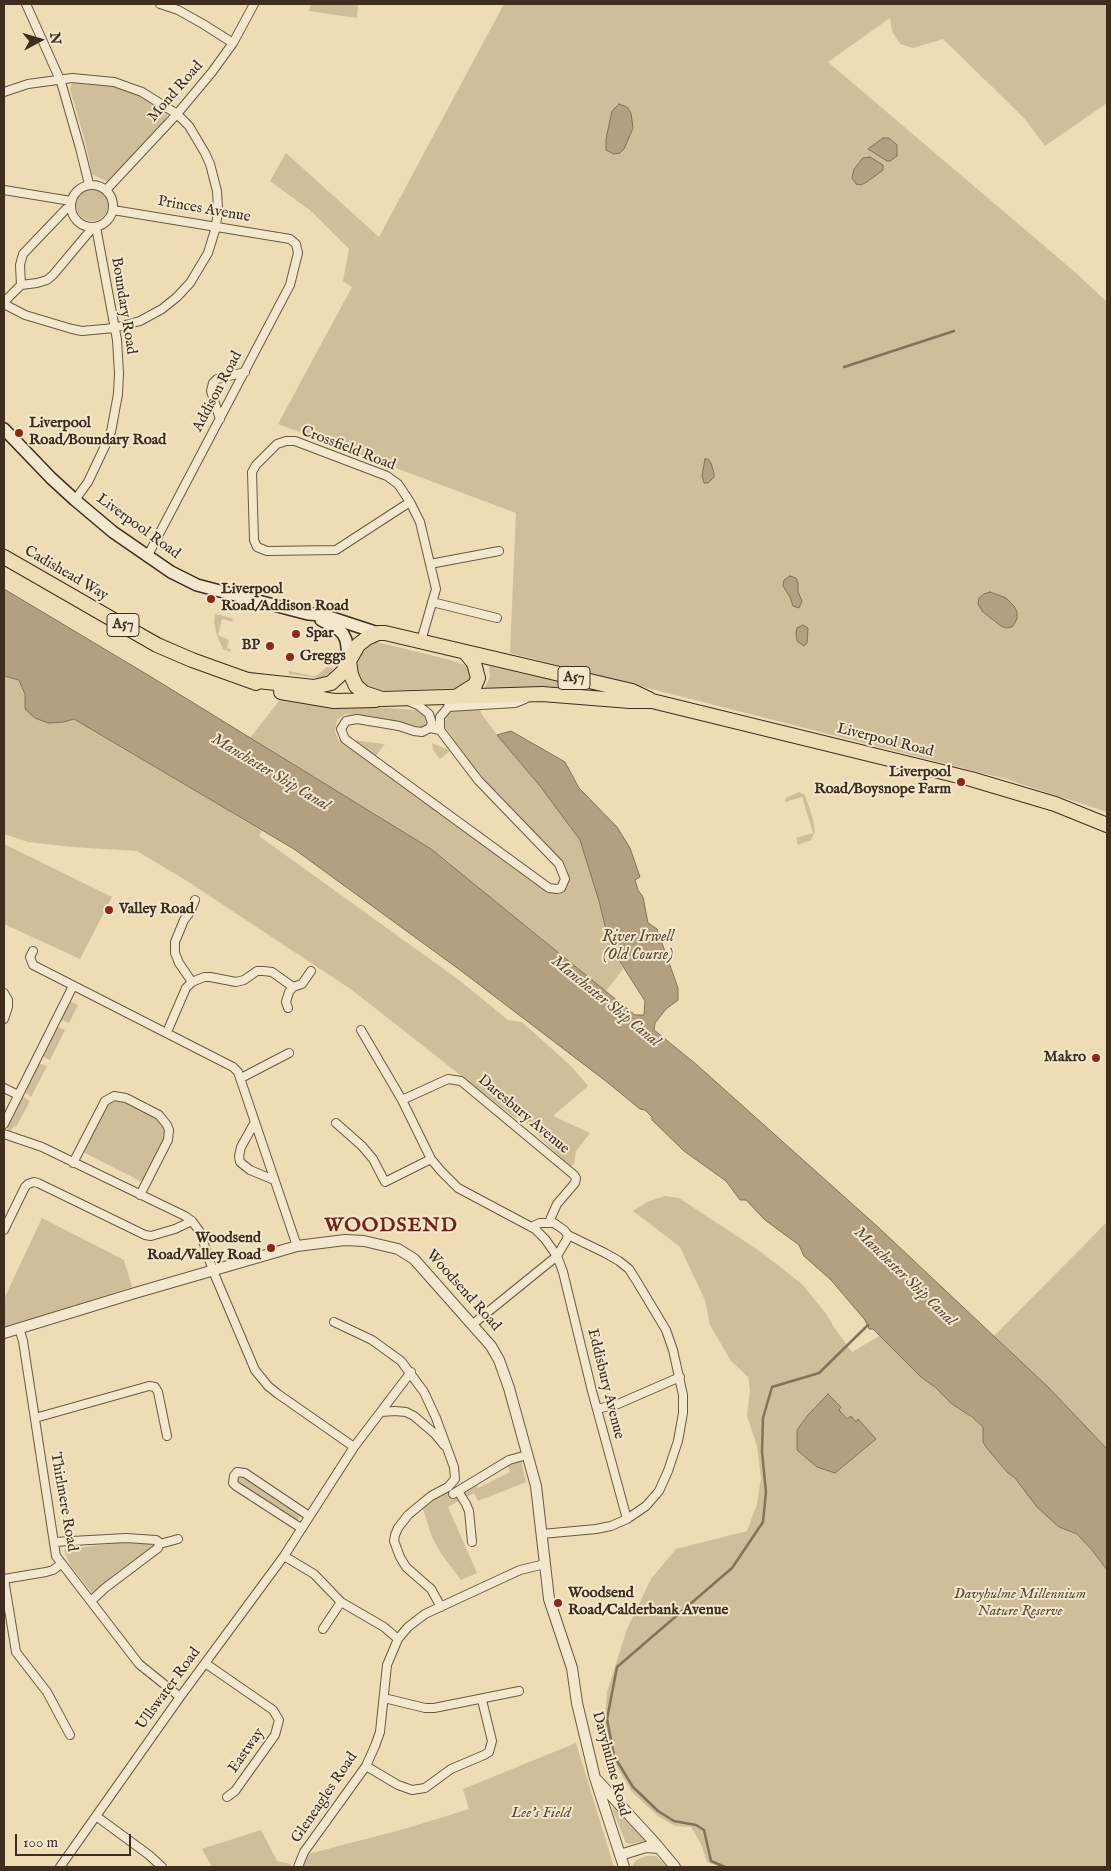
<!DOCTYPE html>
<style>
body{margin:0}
#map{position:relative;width:1111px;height:1871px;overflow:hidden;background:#eddcb4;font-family:"IM FELL English",serif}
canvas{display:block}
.frame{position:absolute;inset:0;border:5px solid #3f2d1e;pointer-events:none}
.north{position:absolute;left:15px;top:15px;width:50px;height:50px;-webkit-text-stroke:4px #f3e8ce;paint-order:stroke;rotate:84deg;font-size:14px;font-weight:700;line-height:20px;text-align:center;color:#3f2d1e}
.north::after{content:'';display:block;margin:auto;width:18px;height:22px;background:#3f2d1e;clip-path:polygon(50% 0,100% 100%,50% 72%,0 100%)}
.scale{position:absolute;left:15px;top:1834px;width:116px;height:22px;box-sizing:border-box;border:2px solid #3f2d1e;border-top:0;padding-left:6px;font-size:15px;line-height:18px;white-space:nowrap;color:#3f2d1e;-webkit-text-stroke:4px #f3e8ce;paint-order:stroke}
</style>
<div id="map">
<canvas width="1111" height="1871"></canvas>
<div class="frame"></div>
<div class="north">N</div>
<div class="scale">100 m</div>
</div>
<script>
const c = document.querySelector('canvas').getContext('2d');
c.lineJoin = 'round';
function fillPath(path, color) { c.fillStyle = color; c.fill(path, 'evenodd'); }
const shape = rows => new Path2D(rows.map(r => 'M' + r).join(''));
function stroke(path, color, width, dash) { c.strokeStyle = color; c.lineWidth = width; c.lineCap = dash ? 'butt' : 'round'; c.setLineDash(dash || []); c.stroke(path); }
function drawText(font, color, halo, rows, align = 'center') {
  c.font = font + ' "IM FELL English",serif'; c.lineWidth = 4; c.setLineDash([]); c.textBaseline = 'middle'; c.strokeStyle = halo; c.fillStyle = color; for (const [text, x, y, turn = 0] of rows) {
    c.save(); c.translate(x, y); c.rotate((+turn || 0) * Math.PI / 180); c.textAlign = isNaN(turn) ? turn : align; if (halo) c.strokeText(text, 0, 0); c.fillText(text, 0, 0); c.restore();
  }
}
const green = shape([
 [311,4,358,4,357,18,309,11],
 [504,4,1107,4,1107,103,1045,146,1024,118,943,39,913,48,900,44,892,31,890,18,828,62,1076,273,1107,302,1107,812,1006,779,510,653,516,513,278,424,352,287,343,281,349,249,311,211,270,181,286,153,379,237],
 [72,83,100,84,134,91,168,112,165,121,108,182,92,174,85,141,70,89],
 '76 205a16 16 0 1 1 32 0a16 16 0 1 1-32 0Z',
 [69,585,131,622,192,652,239,669,290,679,326,681,332,678,337,672,343,650,341,642,344,640,346,650,341,671,334,680,326,684,317,685,290,682,241,672,170,644,129,623],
 [215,614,232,618,233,622,222,619,218,635,229,640,227,648,231,649,230,652,223,649,217,636,214,622],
 [377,642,450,660,468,666,472,673,471,681,467,686,457,688,374,691,362,684,359,678,358,663,362,653,370,645],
 [489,666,586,688,587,690,483,691,490,677],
 [327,667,333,668,331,673,323,677,320,678,289,674,289,671,313,676,317,675],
 [4,676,19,680,25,694,25,709,64,722,74,719,262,831,259,836,459,980,508,1020,522,1022,573,1068,588,1086,553,1116,590,1133,576,1151,574,1165,571,1166,564,1161,519,1116,515,1118,352,990,187,881,137,851,72,847,28,842,4,834],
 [283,696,342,705,418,710,423,712,426,716,428,722,424,728,376,717,345,714,337,720,335,732,338,739,550,893,559,892,565,888,568,882,568,877,563,864,480,777,445,727,443,723,445,722,447,715,451,711,480,708,481,713,497,735,540,786,580,840,599,901,610,946,623,969,606,991,431,849,250,738],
 [352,740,385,744,375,757],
 [432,743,450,751,440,759,433,750],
 [799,792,805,795,813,819,815,832,811,840,798,845,796,838,813,833,802,797,785,802,786,798],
 [4,844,112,897,80,959,4,924],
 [68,1000,78,1005,69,1023,59,1019],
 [56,1026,65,1030,50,1060,41,1056],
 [37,1063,47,1066,31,1097,23,1091],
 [21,1095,30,1101,16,1127,14,1126,10,1132,6,1126],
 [118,1098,155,1116,166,1130,165,1136,142,1182,81,1151,105,1106,111,1099],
 [665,1196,679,1198,761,1252,802,1284,827,1315,835,1329,852,1352,881,1335,921,1377,983,1427,983,1442,986,1447,1059,1527,1077,1534,1092,1550,1107,1570,1107,1867,720,1867,707,1862,701,1844,691,1827,675,1826,658,1816,632,1792,611,1757,604,1727,607,1692,627,1629,651,1579,676,1549,747,1531,757,1504,761,1478,757,1446,747,1416,750,1390,748,1377,731,1361,710,1325,705,1300,680,1247,633,1211,647,1202],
 [42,1218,124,1260,132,1287,4,1328,4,1299],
 [1106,1223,1107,1223,1107,1449,994,1336],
 [520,1456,526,1482,478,1501,474,1493,448,1507,477,1573,461,1580,442,1555,432,1537,423,1509,428,1503,455,1488,472,1477,478,1488,510,1472,506,1461],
 [242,1475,301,1515,297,1522,240,1485,236,1482,237,1476],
 [123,1542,152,1544,154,1547,120,1570,92,1593,70,1565,64,1550],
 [576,1743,614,1867,302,1867,308,1854,408,1828,469,1809,463,1789],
 [613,1805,648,1840,631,1844,626,1843,613,1811],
 [261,1830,277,1861,291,1864,290,1867,212,1867,202,1849],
 [647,1856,656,1856,667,1867,632,1867,636,1860]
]);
const water = shape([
 [619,104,627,107,631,113,633,128,624,149,620,153,614,154,606,150,606,139,612,111,619,104],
 [883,138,889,138,897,145,897,156,890,161,887,161,868,149,883,138],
 [870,157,883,165,883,170,867,182,861,185,856,184,852,178,854,169,863,158,870,157],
 [705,459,708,459,711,463,714,473,714,477,708,483,704,483,702,476,705,459],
 [790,576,796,578,798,583,798,592,802,601,799,608,793,606,790,597,783,586,784,580,790,576],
 [4,589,148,675,431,849,635,1015,644,1015,645,1001,610,946,599,901,580,840,540,786,497,735,511,731,565,762,579,788,617,827,630,848,640,877,635,880,638,890,643,897,648,923,657,929,678,988,678,1000,666,1009,655,1023,654,1030,697,1065,878,1227,1049,1388,1107,1449,1107,1570,1092,1550,1077,1534,1059,1527,1037,1507,1015,1478,1007,1472,986,1447,983,1442,983,1427,972,1417,952,1404,936,1388,921,1377,873,1329,869,1329,865,1320,831,1280,804,1256,799,1245,765,1220,746,1200,740,1200,726,1181,684,1151,652,1120,652,1117,645,1110,640,1109,607,1082,460,970,294,849,74,719,64,722,48,723,35,718,25,709,25,694,19,680,4,676,4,589],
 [990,592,1006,598,1014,606,1017,612,1017,618,1015,623,1012,627,1006,628,1001,626,983,612,978,604,979,598,984,594,990,592],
 [803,625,808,628,807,643,804,646,797,641,796,633,797,628,803,625],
 [828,1394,841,1407,839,1410,847,1419,851,1416,856,1422,858,1419,876,1439,835,1473,817,1467,797,1450,797,1430,808,1415,828,1394]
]);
const stream = shape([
 [844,367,954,331],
 [725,1867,711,1861,704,1830,696,1825,674,1821,658,1811,633,1787,614,1756,607,1719,617,1667,732,1568,763,1522,766,1492,762,1452,763,1418,772,1387,819,1373,868,1325]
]);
const minor = shape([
 [26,4,61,82,80,148,89,184],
 [160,4,178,10,203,24,233,43],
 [4,92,28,84,72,78,114,82,142,92,177,114,189,126,205,153,210,164,217,191,218,208,216,227,208,253,190,283,177,297,162,309,140,321,114,328,82,331,72,329,25,315,4,304],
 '71 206a21 21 0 1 1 42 0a21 21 0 1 1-42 0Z',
 [4,190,71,201],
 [106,190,177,114,212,72,233,43,254,4],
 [113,210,290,239,296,244,298,253,290,285,147,557],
 [21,285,20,265,23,254,66,209,71,207],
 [4,302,21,285,37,283,47,280,53,275,89,232,91,227],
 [220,419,211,391,213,383,217,379,245,372],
 [75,500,88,482,106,444,111,432,118,394,119,373,117,340,96,227],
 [410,502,336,550,267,551,257,547,254,540,252,472,256,465,277,444,286,441,295,441,387,476,398,484,410,502,420,522,436,589,421,641],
 [430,564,499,551],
 [432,602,497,618],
 [408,701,418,705,429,714,432,723,430,728],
 [448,707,515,703,525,699],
 [440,730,430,728,422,732,414,731,399,726,357,719,346,721,341,729,345,739,549,888,557,889,561,888,565,879,559,864,478,780,440,730,440,717,456,698],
 [33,951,30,957,33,965,233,1067,238,1072,297,1246],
 [192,982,179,963,175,953,175,942,184,920,190,912,195,900],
 [4,993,8,1000,8,1007,4,1019],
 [288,1008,286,1002,289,992,293,987,302,984,311,971],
 [361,1030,402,1100,431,1159,441,1171,458,1188,535,1229,545,1239,557,1256,563,1272,592,1391,627,1519],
 [167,1032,186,988,192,982,204,977,210,977,236,982,244,980,257,971,263,971,272,972,293,987],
 [241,1078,289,1053],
 [4,1088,18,1095],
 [402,1100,448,1079,461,1081,574,1175,576,1178,575,1183,557,1204,549,1222],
 [255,1122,241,1147,239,1156,240,1162,250,1170,274,1180],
 [336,1123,362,1146,373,1159,385,1182,431,1159],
 [4,1124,73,986],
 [4,1134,42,1147,185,1216,192,1221,200,1232,213,1271,255,1370,268,1386,278,1394,354,1447],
 [73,1163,105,1101,114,1096,126,1098,159,1115,167,1125,169,1130,168,1140,140,1195],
 [4,1230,25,1187,28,1184,34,1182,38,1183,145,1235,151,1236,175,1229,192,1221],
 [334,1322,372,1340,401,1361,424,1392,436,1418,454,1467,455,1479,448,1487,431,1496,408,1515,398,1528,395,1535,394,1541,400,1557,406,1567,431,1589,441,1607],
 [473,1324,557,1256,567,1239,568,1235,564,1230,554,1223,540,1223,531,1227],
 [19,1328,23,1341,56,1556,139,1664,180,1697],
 [597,1409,618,1404,680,1377],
 [381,1412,395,1411,406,1412,414,1416,435,1434,444,1445],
 [35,1418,149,1386,155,1387,158,1392,167,1436],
 [458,1491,466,1504,469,1511,472,1542],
 [453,1494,509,1460,527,1455],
 [301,1528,236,1486,233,1483,234,1476,237,1472,245,1473,309,1516],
 [542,1534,596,1529,611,1526,627,1519,646,1506,659,1491,668,1471,678,1441,683,1413,683,1395,673,1350,666,1330,636,1280,629,1269,619,1261,605,1253,568,1235],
 [54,1542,126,1538,156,1540,159,1542,158,1548,105,1588,91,1601],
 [160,1544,178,1539],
 [284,1556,314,1574,341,1602,384,1627,398,1639],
 [4,1579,16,1652,47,1692,70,1735],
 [4,1579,46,1572,53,1570,61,1564],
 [323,1629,341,1602],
 [205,1663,273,1710,279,1720,275,1735,235,1791,227,1797],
 [384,1698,425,1708,434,1708,519,1691],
 [366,1766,398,1785,412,1790,425,1788,451,1769,484,1755,489,1752,492,1741,482,1700],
 [96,1816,149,1855,162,1867],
 [60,1867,180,1697,284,1556,354,1447,411,1372],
 [298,1867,304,1852,366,1766,375,1746,380,1732,387,1665,398,1639,408,1627,425,1614,520,1570,545,1564]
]);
const tertiary = shape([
 [4,1333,135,1293,297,1246,345,1240,364,1241,398,1249,414,1259,491,1346,499,1360,509,1388,536,1486,549,1599,572,1668,577,1703,595,1778,624,1867],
 [597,1780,655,1843,675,1867],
 [620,1855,646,1847,659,1848]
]);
const secondary = shape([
 [4,429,51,478,75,500,113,532,171,572,197,585,308,614,323,615,378,633],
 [321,620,339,630,343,634,346,640,349,661]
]);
const trunk = shape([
 [4,557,157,645,192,660,256,683],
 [349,661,351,675,356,686,364,693,382,699,542,694,630,701,652,701,971,779,1055,804,1107,825],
 [248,680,314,687,331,683,343,672,358,645,367,638,378,633,385,633,632,691,649,699],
 [281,692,334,701,376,700],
 [459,695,475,685,478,678,474,663,465,652]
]);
const markers = [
 [19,433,5,"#8f2418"],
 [211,599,5,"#8f2418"],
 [296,634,5,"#8f2418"],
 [270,646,5,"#8f2418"],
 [290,657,5,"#8f2418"],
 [961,782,5,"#8f2418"],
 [109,910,5,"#8f2418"],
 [1096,1058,5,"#8f2418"],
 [271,1248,5,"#8f2418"],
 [558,1603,5,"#8f2418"]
];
const shields = [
 [123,625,32],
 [574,678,32]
];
const shieldNames = [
 ["A57",123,625],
 ["A57",574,678]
];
const streetNames = [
 ["Mond Road",176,92,-49],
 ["Princes Avenue",204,210,10],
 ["Boundary Road",123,306,81],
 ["Addison Road",218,392,-62],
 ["Crossfield Road",348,449,21],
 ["Liverpool Road",138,527,36],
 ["Cadishead Way",66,574,30],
 ["Liverpool Road",885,741,14],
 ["Daresbury Avenue",523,1115,40],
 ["Woodsend Road",463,1291,48],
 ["Eddisbury Avenue",605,1384,76],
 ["Thirlmere Road",63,1502,80],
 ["Ullswater Road",169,1689,-54],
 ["Eastway",247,1751,-55],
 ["Davyhulme Road",610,1764,75],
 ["Gleneagles Road",325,1798,-56]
];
const poiNames = [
 ["Liverpool",29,424],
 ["Road/Boundary Road",29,441],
 ["Liverpool",221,590],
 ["Road/Addison Road",221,607],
 ["Spar",306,634],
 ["BP",260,646,"right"],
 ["Greggs",300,657],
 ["Liverpool",951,773,"right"],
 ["Road/Boysnope Farm",951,790,"right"],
 ["Valley Road",119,910],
 ["Makro",1086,1058,"right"],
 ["Woodsend",261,1239,"right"],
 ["Road/Valley Road",261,1256,"right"],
 ["Woodsend",568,1594],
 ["Road/Calderbank Avenue",568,1611]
];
const parkNames = [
 ["Davyhulme Millennium",1020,1595],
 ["Nature Reserve",1020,1612],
 ["Lee's Field",541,1814]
];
const waterNames = [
 ["Manchester Ship Canal",270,773,31],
 ["River Irwell",638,938],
 ["(Old Course)",638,956],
 ["Manchester Ship Canal",605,1002,39],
 ["Manchester Ship Canal",904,1277,44]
];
const districtNames = [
 ["WOODSEND",391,1227]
];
fillPath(green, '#cfbe9a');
fillPath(water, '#b2a081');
stroke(water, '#847259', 1);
stroke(stream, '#847259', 2.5);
stroke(minor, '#6a5944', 10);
stroke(tertiary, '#6a5944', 12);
stroke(secondary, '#3f2d1e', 14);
stroke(trunk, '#3f2d1e', 16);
stroke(minor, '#f3e8ce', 8);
stroke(tertiary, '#f3e8ce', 10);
stroke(secondary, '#f3e8ce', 11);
stroke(trunk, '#eddcb4', 14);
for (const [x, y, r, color] of markers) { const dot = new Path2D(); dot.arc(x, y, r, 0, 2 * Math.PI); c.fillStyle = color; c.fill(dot); stroke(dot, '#f3e8ce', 2); }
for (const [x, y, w] of shields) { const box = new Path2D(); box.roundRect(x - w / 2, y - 11.5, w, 23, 4); c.fillStyle = '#f3e8ce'; c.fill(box); stroke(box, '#3f2d1e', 1); }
drawText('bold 14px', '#3f2d1e', null, shieldNames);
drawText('15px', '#3f2d1e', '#f3e8ce', streetNames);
drawText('bold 15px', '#3f2d1e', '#f3e8ce', poiNames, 'left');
drawText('italic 15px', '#5c4a37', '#f3e8ce', parkNames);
drawText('italic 16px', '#5c4a37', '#f3e8ce', waterNames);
c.letterSpacing = '1px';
drawText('bold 20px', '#7a1f14', '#f3e8ce', districtNames);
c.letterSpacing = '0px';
</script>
